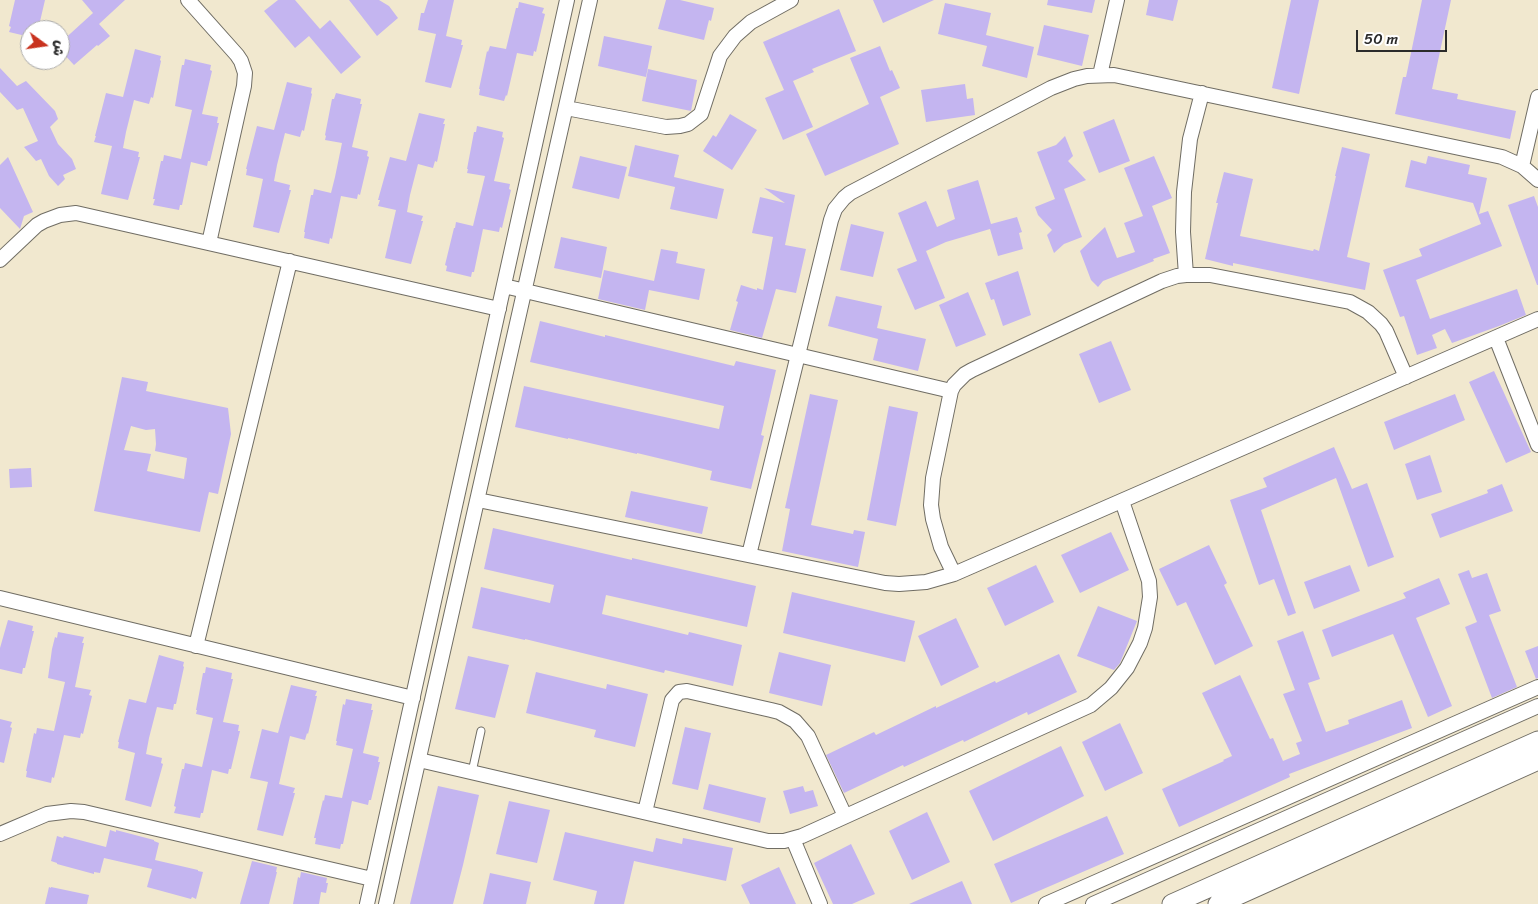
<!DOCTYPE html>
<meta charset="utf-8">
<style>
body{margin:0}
#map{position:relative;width:1538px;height:904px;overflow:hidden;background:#f1e8cf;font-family:Sriracha,"Playpen Sans Arabic",sans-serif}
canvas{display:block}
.north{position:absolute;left:20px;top:20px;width:50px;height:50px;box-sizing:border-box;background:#fff;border:1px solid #aaa;border-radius:50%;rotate:104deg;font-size:14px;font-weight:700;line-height:20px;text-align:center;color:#2b2b2b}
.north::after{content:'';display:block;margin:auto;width:18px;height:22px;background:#c8321e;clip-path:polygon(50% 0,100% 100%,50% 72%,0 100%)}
.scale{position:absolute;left:1356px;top:30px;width:91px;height:22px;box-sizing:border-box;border:2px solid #2b2b2b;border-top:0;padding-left:6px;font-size:15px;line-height:18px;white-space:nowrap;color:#2b2b2b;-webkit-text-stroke:4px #fff;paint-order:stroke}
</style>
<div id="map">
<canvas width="1538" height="904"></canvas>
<div class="north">ش</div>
<div class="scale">50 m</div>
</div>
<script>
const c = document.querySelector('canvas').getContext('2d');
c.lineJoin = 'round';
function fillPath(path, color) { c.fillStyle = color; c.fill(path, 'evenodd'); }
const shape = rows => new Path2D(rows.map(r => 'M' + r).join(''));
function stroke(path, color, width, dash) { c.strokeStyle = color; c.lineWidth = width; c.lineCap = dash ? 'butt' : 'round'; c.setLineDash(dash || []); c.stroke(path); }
const building = shape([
 [15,0,45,0,38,30,30,30,30,37,9,32,11,27,9,26],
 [82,0,125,0,99,24,110,36,98,46,97,45,74,65,60,50,60,43,93,13],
 [278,0,295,0,320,29,330,20,361,57,341,74,309,36,295,48,264,11],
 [349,0,379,0,389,6,398,18,377,36],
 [428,0,454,0,446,36,462,40,461,45,463,45,451,88,425,82,436,34,418,30,421,13,424,13],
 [666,0,680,0,714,8,711,21,709,20,704,40,658,29],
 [873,0,934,0,883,23],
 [1048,0,1095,0,1092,13,1047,5],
 [1149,0,1178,0,1173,21,1146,15],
 [1291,0,1319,0,1299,94,1272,88],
 [1422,0,1451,0,1432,89,1458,94,1457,99,1516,111,1510,139,1395,114,1403,77,1406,77],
 [519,2,544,8,542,13,545,14,536,52,534,51,533,56,517,53,507,96,506,95,504,101,479,95,480,89,479,89,487,51,488,52,490,46,506,49,516,8,518,8],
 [945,3,991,13,986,35,1034,47,1027,78,982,66,987,46,938,34],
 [839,9,856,51,812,69,814,72,793,81,813,127,783,140,765,98,784,90,763,42],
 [1044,25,1089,35,1082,66,1037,55],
 [604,36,652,46,646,77,598,66],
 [880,46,890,71,892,70,900,88,880,97,899,144,825,176,806,134,869,104,850,58],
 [135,49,161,56,160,60,161,61,153,98,151,97,149,104,134,100,126,132,123,148,139,152,138,157,140,157,128,200,101,194,112,146,94,142,96,136,95,136,106,93,123,97],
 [185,59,211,65,210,70,212,71,202,114,218,117,217,123,219,123,210,161,208,161,207,166,191,162,182,205,180,205,179,210,153,205,155,199,153,199,161,161,163,161,164,155,181,159,192,110,175,106,180,76,182,65,184,65],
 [0,68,17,86,26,81,55,111,58,119,50,127,58,144,72,159,76,169,63,175,65,179,58,186,49,176,41,159,36,161,24,147,38,141,23,108,17,110,0,92],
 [648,69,697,80,691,111,642,101],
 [287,82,312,88,311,93,312,94,304,131,302,130,300,137,285,133,277,165,274,181,290,185,289,190,291,190,279,233,253,227,263,179,246,175,247,169,246,169,257,126,274,130],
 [965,84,967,99,973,98,975,115,926,122,921,90],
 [336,93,361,99,360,104,362,104,352,147,368,151,367,156,369,157,360,195,358,194,357,199,341,196,332,239,330,238,329,244,304,238,305,232,304,232,311,195,313,195,314,189,331,193,335,177,342,143,325,140,326,136,325,135,332,99,334,99],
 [419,113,445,119,443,124,445,124,437,162,435,161,433,168,418,164,410,195,407,212,423,216,421,221,423,221,411,264,385,258,396,210,378,206,380,200,378,200,390,157,406,161],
 [730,114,757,130,732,170,703,151,713,135,716,137],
 [1114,119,1130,161,1099,173,1083,132],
 [477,126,503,132,502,137,504,138,494,181,510,184,509,189,511,190,502,228,500,227,499,232,483,229,474,272,472,272,471,277,446,271,447,266,445,265,454,228,455,228,456,222,473,226,485,176,467,173,468,169,467,169,474,132,476,132],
 [1065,136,1073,156,1068,161,1086,180,1064,189,1082,237,1064,244,1054,253,1047,235,1052,230,1038,215,1035,207,1055,199,1037,152,1056,145],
 [635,145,679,155,674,177,724,189,717,219,670,209,675,187,628,176],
 [1342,147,1370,154,1347,257,1370,263,1365,290,1233,263,1233,266,1205,259,1218,203,1216,203,1224,172,1253,179,1240,236,1313,251,1314,249,1319,251,1336,176,1335,176],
 [580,156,627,167,619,199,572,188],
 [1154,156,1172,198,1152,206,1170,253,1153,259,1154,261,1103,281,1098,287,1091,280,1080,251,1105,227,1117,258,1135,252,1124,223,1143,216,1124,168],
 [1428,156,1470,165,1468,174,1487,178,1479,214,1488,211,1502,246,1416,280,1430,319,1517,289,1526,315,1499,326,1452,343,1445,329,1432,335,1437,348,1417,355,1404,316,1400,317,1383,270,1422,256,1419,249,1481,224,1473,203,1405,187,1411,160,1426,164],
 [8,157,33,212,24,216,20,229,0,208,0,165],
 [978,180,991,224,1017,217,1022,232,1019,233,1023,249,998,256,990,229,946,242,926,251,945,298,915,310,897,269,917,261,898,213,926,201,937,227,955,219,947,190],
 [764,188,795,195,785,245,806,249,796,293,776,289,762,338,730,330,738,302,736,301,741,285,757,290,757,288,763,290,773,237,752,233,760,197,785,203],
 [1534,196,1538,207,1538,285,1537,285,1508,205],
 [851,224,884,232,873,277,840,270],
 [561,237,607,247,601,278,554,268],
 [661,249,678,252,676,263,705,269,699,300,649,290,645,310,598,299,604,270,654,281],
 [1018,271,1031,315,1003,326,994,299,991,300,985,283],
 [968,292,986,335,956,347,939,305],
 [836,296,882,306,877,328,926,339,918,371,873,360,878,339,828,326],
 [540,321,605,337,605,335,734,366,736,361,776,370,761,435,764,436,751,489,710,480,712,471,637,453,637,454,568,438,568,439,515,427,524,386,719,429,724,406,530,362],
 [1111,341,1131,390,1099,403,1079,354],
 [1494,371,1531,452,1506,463,1469,382],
 [122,377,148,382,146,391,228,408,231,434,218,494,209,492,200,532,94,511],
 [131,426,146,430,155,429,156,444,155,451,187,458,184,479,147,471,151,454,124,450],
 [810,394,838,400,811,525,853,534,854,530,865,532,858,567,782,551,790,509,785,508],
 [1455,394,1465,420,1394,450,1384,422],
 [889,406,918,412,896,526,867,520],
 [1334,447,1352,489,1367,483,1394,557,1368,567,1336,478,1261,510,1296,613,1288,616,1274,579,1259,585,1230,500,1267,487,1263,478],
 [1430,455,1442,492,1417,500,1405,464],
 [31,468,32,487,10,488,9,469],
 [1502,484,1513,511,1440,538,1431,514,1488,493,1487,490],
 [631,491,708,507,702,534,625,517],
 [493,528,632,560,632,558,756,586,747,627,606,595,602,614,688,635,689,632,742,645,733,686,665,670,664,673,525,639,525,640,472,628,481,587,550,603,554,585,484,569],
 [1111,532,1129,570,1080,593,1061,555],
 [1209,545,1227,583,1224,585,1253,646,1215,665,1186,602,1177,606,1159,569],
 [1036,565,1054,602,1005,626,987,588],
 [1350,565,1360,591,1314,609,1304,582],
 [1469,570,1472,578,1487,573,1501,611,1489,615,1517,687,1492,698,1465,627,1477,622,1458,574],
 [1439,578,1450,604,1416,618,1452,706,1428,717,1393,634,1332,657,1322,630,1406,598,1403,593],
 [792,592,915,621,905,662,783,633],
 [1098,606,1137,621,1120,663,1114,670,1077,656],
 [956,618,979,667,941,686,918,636],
 [8,620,33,626,32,631,34,631,25,668,23,668,22,674,0,669,0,648],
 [1303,631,1320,679,1308,683,1326,732,1349,724,1348,720,1402,700,1412,728,1289,774,1290,777,1179,827,1162,789,1224,761,1223,760,1232,756,1202,693,1240,675,1270,739,1273,738,1283,761,1300,754,1296,743,1302,741,1283,694,1295,690,1277,641],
 [58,632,84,637,82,643,84,643,75,687,91,690,89,695,92,696,83,734,81,733,80,738,64,735,54,778,52,777,51,783,26,777,27,771,26,771,34,733,36,734,37,728,54,731,65,682,48,678,52,649,55,637,57,638],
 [1538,646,1538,678,1536,679,1525,651],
 [779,652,831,665,822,706,769,693],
 [1059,654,1077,692,1028,715,1027,712,964,742,963,740,904,767,903,765,844,793,826,755,874,732,876,735,936,706,936,708,995,681,996,683],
 [159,655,184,662,183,666,184,667,176,704,174,704,173,710,157,707,149,738,146,754,162,758,161,763,163,764,151,807,125,800,135,753,118,748,119,742,118,742,129,699,146,703],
 [468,656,509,665,495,718,455,709],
 [206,667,232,673,231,679,233,679,223,722,239,725,238,731,240,731,231,769,229,769,228,774,212,770,203,813,201,813,200,818,174,813,176,807,174,806,182,769,184,769,185,763,202,767,213,718,196,714,197,710,196,710,203,673,205,673],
 [536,672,606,689,607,684,648,694,635,747,594,737,596,730,526,713],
 [291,685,317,691,315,696,317,696,308,734,307,733,305,740,290,736,279,784,295,788,293,793,295,793,283,836,257,830,268,782,250,778,262,729,278,733],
 [346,699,372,704,371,710,373,710,363,753,379,757,378,762,380,762,371,800,369,800,368,805,352,801,343,844,341,844,340,849,315,844,316,838,314,838,323,800,324,801,325,795,342,798,353,749,336,745,337,741,336,741,343,704,345,705],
 [0,719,12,722,10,727,12,728,4,763,0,762],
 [1120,723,1143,773,1105,791,1082,742],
 [685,727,711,733,698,790,672,784],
 [1061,746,1084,796,993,841,969,791],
 [709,784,766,798,760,823,703,809],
 [438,786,479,795,463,865,453,904,410,904],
 [803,786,805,792,813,790,818,806,790,814,783,791],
 [509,801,550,810,537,863,496,854],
 [927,812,950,862,912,880,889,831],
 [1107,816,1124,854,1011,903,994,864],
 [110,830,116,832,116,830,154,840,154,841,159,843,155,860,198,870,198,871,203,872,196,899,192,897,191,899,147,887,152,869,104,858,100,873,94,872,94,874,57,864,57,863,51,861,57,836,63,838,64,836,106,847],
 [565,832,653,852,656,838,682,844,683,838,733,848,726,881,634,861,624,904,594,904,597,891,553,880],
 [851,844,875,894,852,904,833,904,814,863],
 [252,861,277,867,276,872,277,872,269,904,240,904],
 [779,867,796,904,750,904,741,885],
 [301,872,327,878,326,883,328,883,326,893,321,892,319,904,293,904,298,877,300,878],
 [490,873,531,882,526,904,483,904],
 [962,881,972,904,909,904],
 [49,887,51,888,51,887,89,895,87,904,45,904]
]);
const service = shape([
 [472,772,481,731]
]);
const minor = shape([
 [188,0,237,55,241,61,245,73,244,86,209,243],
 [1100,75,1117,0],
 [566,108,666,127,680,126,688,124,701,114,720,56,735,36,751,22,791,0],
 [1522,166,1538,97],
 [0,260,37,225,44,221,60,215,76,213,499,309],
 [1186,275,1183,232,1184,192,1190,139,1202,93],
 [504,286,951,391],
 [1496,338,1538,445],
 [478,500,885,583,899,584,926,582,954,574,1538,319],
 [749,555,831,220,835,209,844,198,850,193,1051,88,1074,79,1087,76,1114,75,1502,157,1522,166,1538,180],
 [954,574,941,547,933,519,931,505,933,478,951,391,954,385,965,374,972,370,1162,281,1177,276,1186,275,1210,275,1350,302,1368,312,1381,324,1386,331,1406,377],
 [0,598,413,698],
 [196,646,290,261],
 [419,760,768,841,784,841,802,836,1091,705,1111,688,1127,668,1140,643,1145,628,1150,597,1149,581,1122,501],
 [645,812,672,700,679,692,687,691,771,710,779,712,795,721,808,736,845,816],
 [0,834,47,814,71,811,84,812,372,879],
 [793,839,820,904],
 [367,904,567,0],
 [386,904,590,0],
 [1046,904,1538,687],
 [1093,904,1538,706]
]);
const secondary = shape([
 [1172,904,1538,741],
 [1218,904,1538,760]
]);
fillPath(building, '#c4b5f0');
stroke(service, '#706d64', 9);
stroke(minor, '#706d64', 16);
stroke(secondary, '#706d64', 21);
stroke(service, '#fff', 7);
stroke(minor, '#fff', 14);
stroke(secondary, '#fff', 19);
</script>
